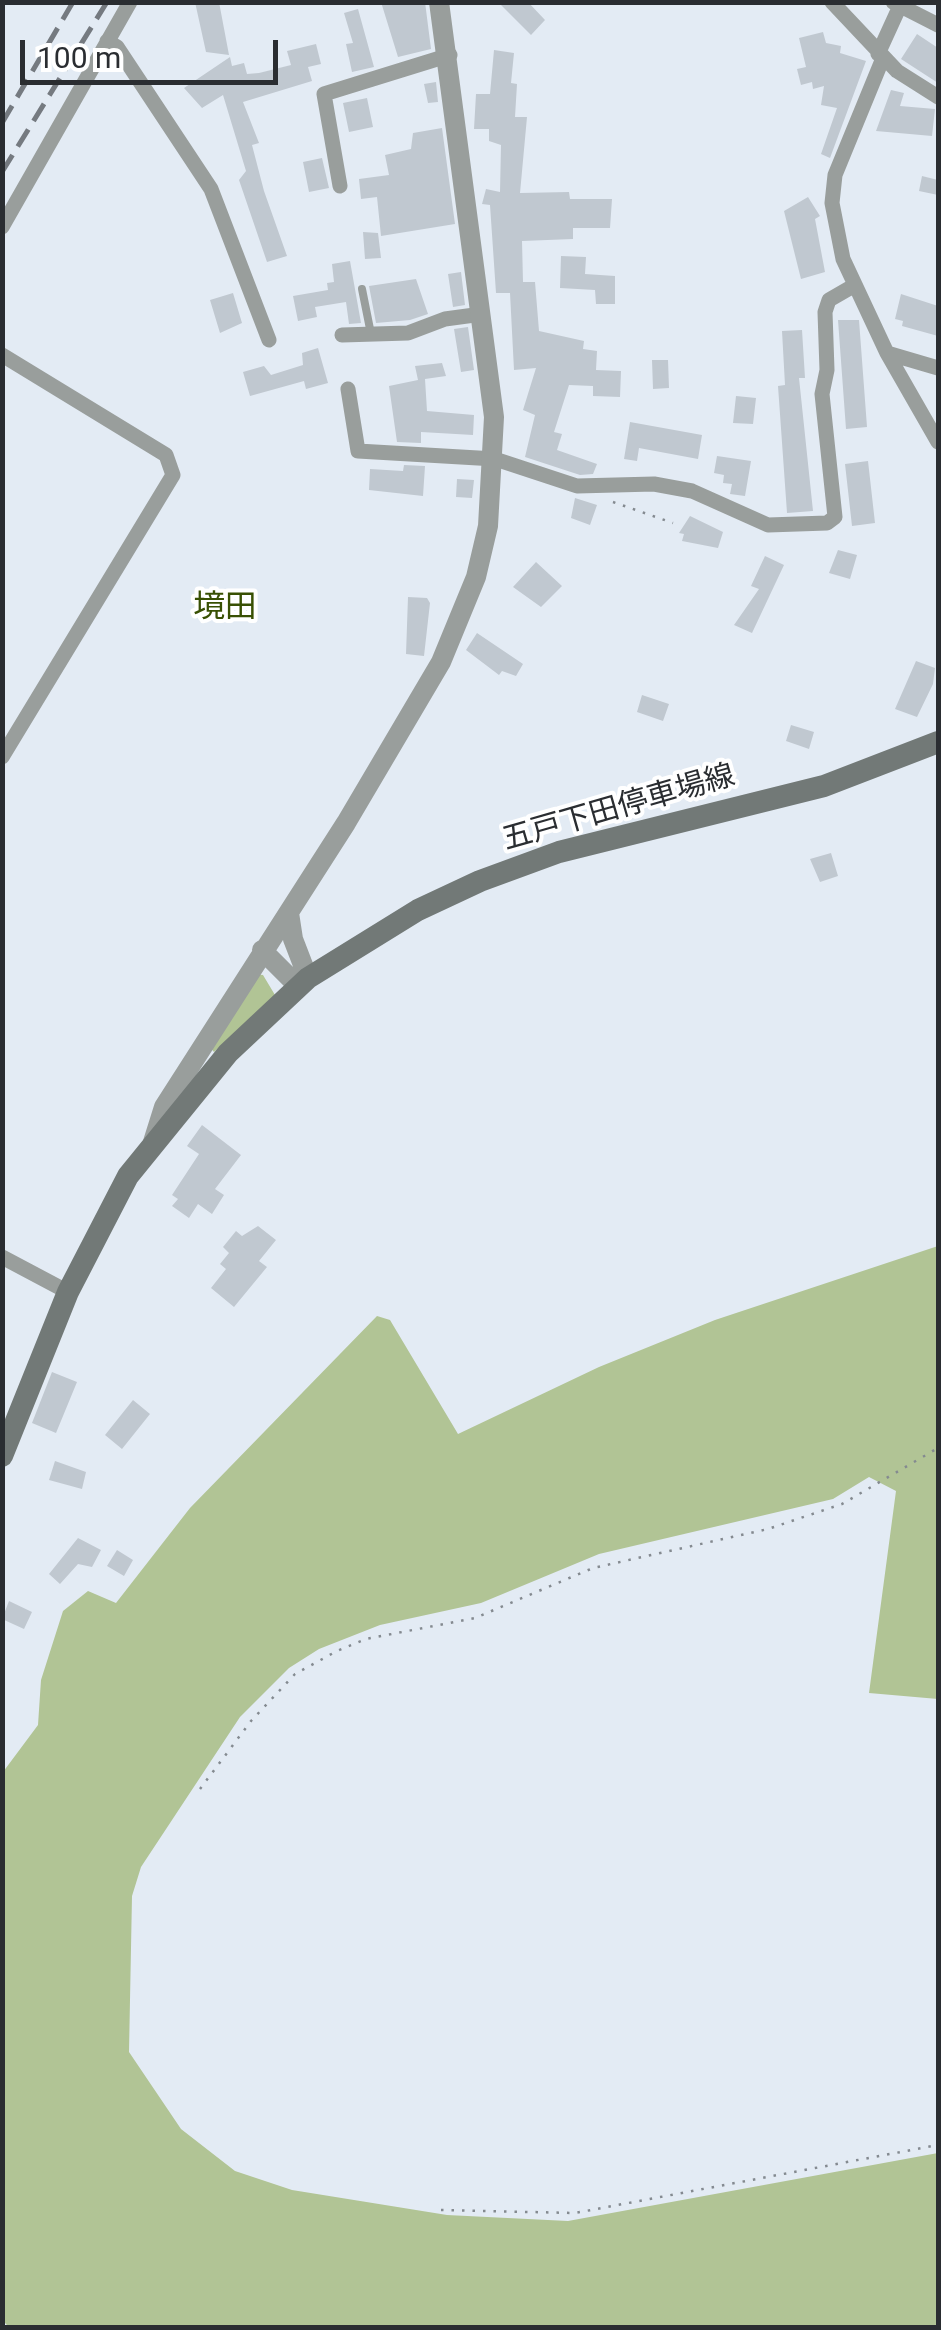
<!DOCTYPE html>
<meta charset="utf-8">
<style>
body{margin:0}
#map{position:relative;width:941px;height:2330px;overflow:hidden;background:#e3ebf4;font-family:Roboto,sans-serif}
canvas{display:block}
.frame{position:absolute;inset:0;border:5px solid #2a2d31;pointer-events:none}
.scale{position:absolute;left:20px;top:40px;width:258px;height:45px;box-sizing:border-box;border:5px solid #2a2d31;border-top:0;padding-left:12px;font-size:30px;line-height:35px;white-space:nowrap;color:#2a2d31;-webkit-text-stroke:8px #fff;paint-order:stroke}
</style>
<div id="map">
<canvas width="941" height="2330"></canvas>
<div class="frame"></div>
<div class="scale">100 m</div>
</div>
<script>
const c = document.querySelector('canvas').getContext('2d');
c.lineJoin = 'round';
function fillPath(path, color) { c.fillStyle = color; c.fill(path, 'evenodd'); }
const shape = rows => new Path2D(rows.map(r => 'M' + r).join(''));
function stroke(path, color, width, dash) { c.strokeStyle = color; c.lineWidth = width; c.lineCap = dash ? 'butt' : 'round'; c.setLineDash(dash || []); c.stroke(path); }
function drawText(font, color, halo, rows, align = 'center') {
  c.font = font + ' Roboto,"Noto Sans JP",sans-serif'; c.lineWidth = 8; c.setLineDash([]); c.textBaseline = 'middle'; c.strokeStyle = halo; c.fillStyle = color; for (const [text, x, y, turn = 0] of rows) {
    c.save(); c.translate(x, y); c.rotate((+turn || 0) * Math.PI / 180); c.textAlign = isNaN(turn) ? turn : align; if (halo) c.strokeText(text, 0, 0); c.fillText(text, 0, 0); c.restore();
  }
}
const green = shape([
 [255,974,263,975,275,995,214,1052,209,1046],
 [938,1246,938,1699,869,1693,896,1491,869,1477,833,1499,599,1554,481,1603,380,1625,319,1649,289,1668,240,1717,141,1867,132,1896,129,2052,181,2129,235,2171,292,2190,447,2215,568,2221,938,2153,938,2327,10,2328,3,2321,3,1772,38,1725,41,1680,63,1611,88,1591,116,1603,190,1508,377,1316,390,1320,458,1434,599,1367,715,1320]
]);
const building = shape([
 [195,2,219,2,229,55,206,52],
 [381,2,425,2,431,49,398,57],
 [498,2,528,2,545,20,531,35],
 [358,9,374,67,352,72,346,44,353,43,344,13],
 [823,32,826,43,841,46,840,53,866,61,830,158,821,154,837,108,821,105,824,86,813,89,812,82,801,85,797,69,806,67,799,38],
 [917,34,938,48,938,83,901,59],
 [316,44,321,64,308,67,312,81,243,102,259,143,252,145,264,191,287,256,267,262,239,180,246,171,223,95,202,108,184,88,230,57,232,66,244,63,247,74,259,73,291,65,287,51],
 [494,50,514,53,511,83,517,84,515,117,527,117,520,193,569,192,570,199,612,199,610,228,573,228,573,239,522,241,523,282,535,282,539,331,584,341,583,349,597,351,596,370,621,371,620,397,593,396,593,386,569,385,554,432,562,434,557,450,597,464,593,474,580,475,525,457,535,415,523,410,536,368,514,370,510,293,496,293,490,205,482,204,486,189,500,192,501,145,489,141,489,129,474,129,476,94,490,94],
 [436,82,438,102,428,103,424,84],
 [891,90,904,93,900,106,935,109,932,136,876,131],
 [367,98,373,127,349,132,343,103],
 [442,128,455,224,381,236,377,197,361,199,359,179,389,175,385,155,411,149,413,133],
 [322,158,329,188,309,192,303,162],
 [922,176,938,180,938,195,919,191],
 [808,197,820,216,815,219,825,272,801,279,784,211],
 [363,232,378,233,381,258,365,259],
 [561,256,586,257,585,274,615,276,615,304,596,304,595,290,560,288],
 [350,261,361,323,349,324,346,302,315,307,317,317,298,321,293,296,328,290,327,283,334,282,332,264],
 [461,272,465,305,453,307,448,274],
 [416,279,428,314,410,320,376,323,369,286],
 [233,293,242,323,220,333,210,300],
 [901,294,938,306,938,336,902,326,903,321,895,319],
 [838,320,859,320,867,427,846,429],
 [468,327,474,370,461,372,454,329],
 [802,330,805,378,799,378,813,511,787,513,778,386,785,385,782,331],
 [318,348,328,383,306,389,304,381,250,396,243,372,264,366,271,375,303,365,302,353],
 [652,360,668,360,669,388,653,389],
 [442,363,446,376,425,379,427,411,474,415,473,435,421,432,421,443,397,442,389,386,418,380,415,366],
 [736,396,756,398,753,424,733,423],
 [630,422,702,435,698,459,639,448,637,461,624,459],
 [717,456,751,461,745,496,730,494,732,484,723,483,724,475,714,473],
 [868,461,875,523,852,526,845,464],
 [404,465,425,466,423,496,369,490,370,469,403,471],
 [457,479,474,480,472,498,456,497],
 [575,498,597,505,590,525,571,518],
 [690,516,723,532,718,548,682,541,684,534,679,533],
 [838,550,857,555,850,579,829,573],
 [765,556,784,565,752,633,734,625,759,589,751,586],
 [536,562,562,586,541,607,513,587],
 [408,597,427,598,430,603,424,656,406,654],
 [477,633,523,664,516,676,502,671,499,675,466,650],
 [916,661,935,668,933,684,917,717,895,709],
 [642,695,669,704,663,721,637,712],
 [791,725,814,732,809,749,786,741],
 [831,853,838,876,820,882,810,859],
 [202,1125,241,1155,215,1189,224,1195,212,1214,198,1204,189,1218,172,1206,178,1199,172,1195,199,1154,187,1146],
 [258,1226,276,1240,259,1261,267,1267,234,1307,211,1288,226,1269,220,1264,229,1253,223,1247,236,1231,242,1236],
 [52,1372,77,1382,56,1433,32,1423],
 [133,1400,150,1414,122,1449,105,1435],
 [55,1461,86,1472,82,1489,49,1480],
 [78,1538,101,1550,92,1567,78,1564,60,1584,49,1574],
 [117,1550,133,1560,124,1576,107,1566],
 [9,1601,32,1612,24,1629,2,1619]
]);
const path = shape([
 [613,502,673,523],
 [200,1789,251,1721,295,1674,337,1651,366,1639,475,1618,593,1568,768,1529,842,1504,938,1448],
 [441,2210,575,2213,938,2145]
]);
const service = shape([
 [362,289,371,334]
]);
const minor = shape([
 [832,2,897,71,938,97],
 [893,2,938,25],
 [107,41,117,47,211,189,269,340],
 [878,54,899,8],
 [883,58,835,175,832,203,843,259,887,353,938,442],
 [340,186,324,94,450,55],
 [2,227,130,2],
 [342,335,408,333,445,319,482,314],
 [887,353,938,368],
 [2,355,166,455,173,475,2,757],
 [348,389,358,451,495,459,577,486,654,484,692,491,768,525,827,523,835,517,822,394,827,370,825,312,829,300,855,285],
 [2,1257,68,1292]
]);
const tertiary = shape([
 [289,913,293,939,308,978],
 [262,950,299,987],
 [153,1142,164,1107,346,823,441,662,476,577,488,526,494,417,439,2]
]);
const secondary = shape([
 [2,1456,68,1292,128,1176,228,1053,308,978,418,910,480,881,559,852,824,786,938,742]
]);
const rail = shape([
 [2,123,73,2],
 [2,172,107,2]
]);
const streetNames = [
 ["五戸下田停車場線",619,809,-16]
];
const neighbourhoodNames = [
 ["境田",225,609]
];
fillPath(green, '#b1c495');
fillPath(building, '#c0c8d0');
stroke(path, '#848a90', 2.5, [2.5, 8]);
stroke(service, '#999e9c', 8);
stroke(minor, '#999e9c', 15);
stroke(tertiary, '#999e9c', 20);
stroke(secondary, '#727977', 22);
stroke(rail, '#757a80', 5, [20, 10]);
drawText('30px', '#2a2d31', '#fff', streetNames);
drawText('32px', '#385003', '#fff', neighbourhoodNames);
</script>
